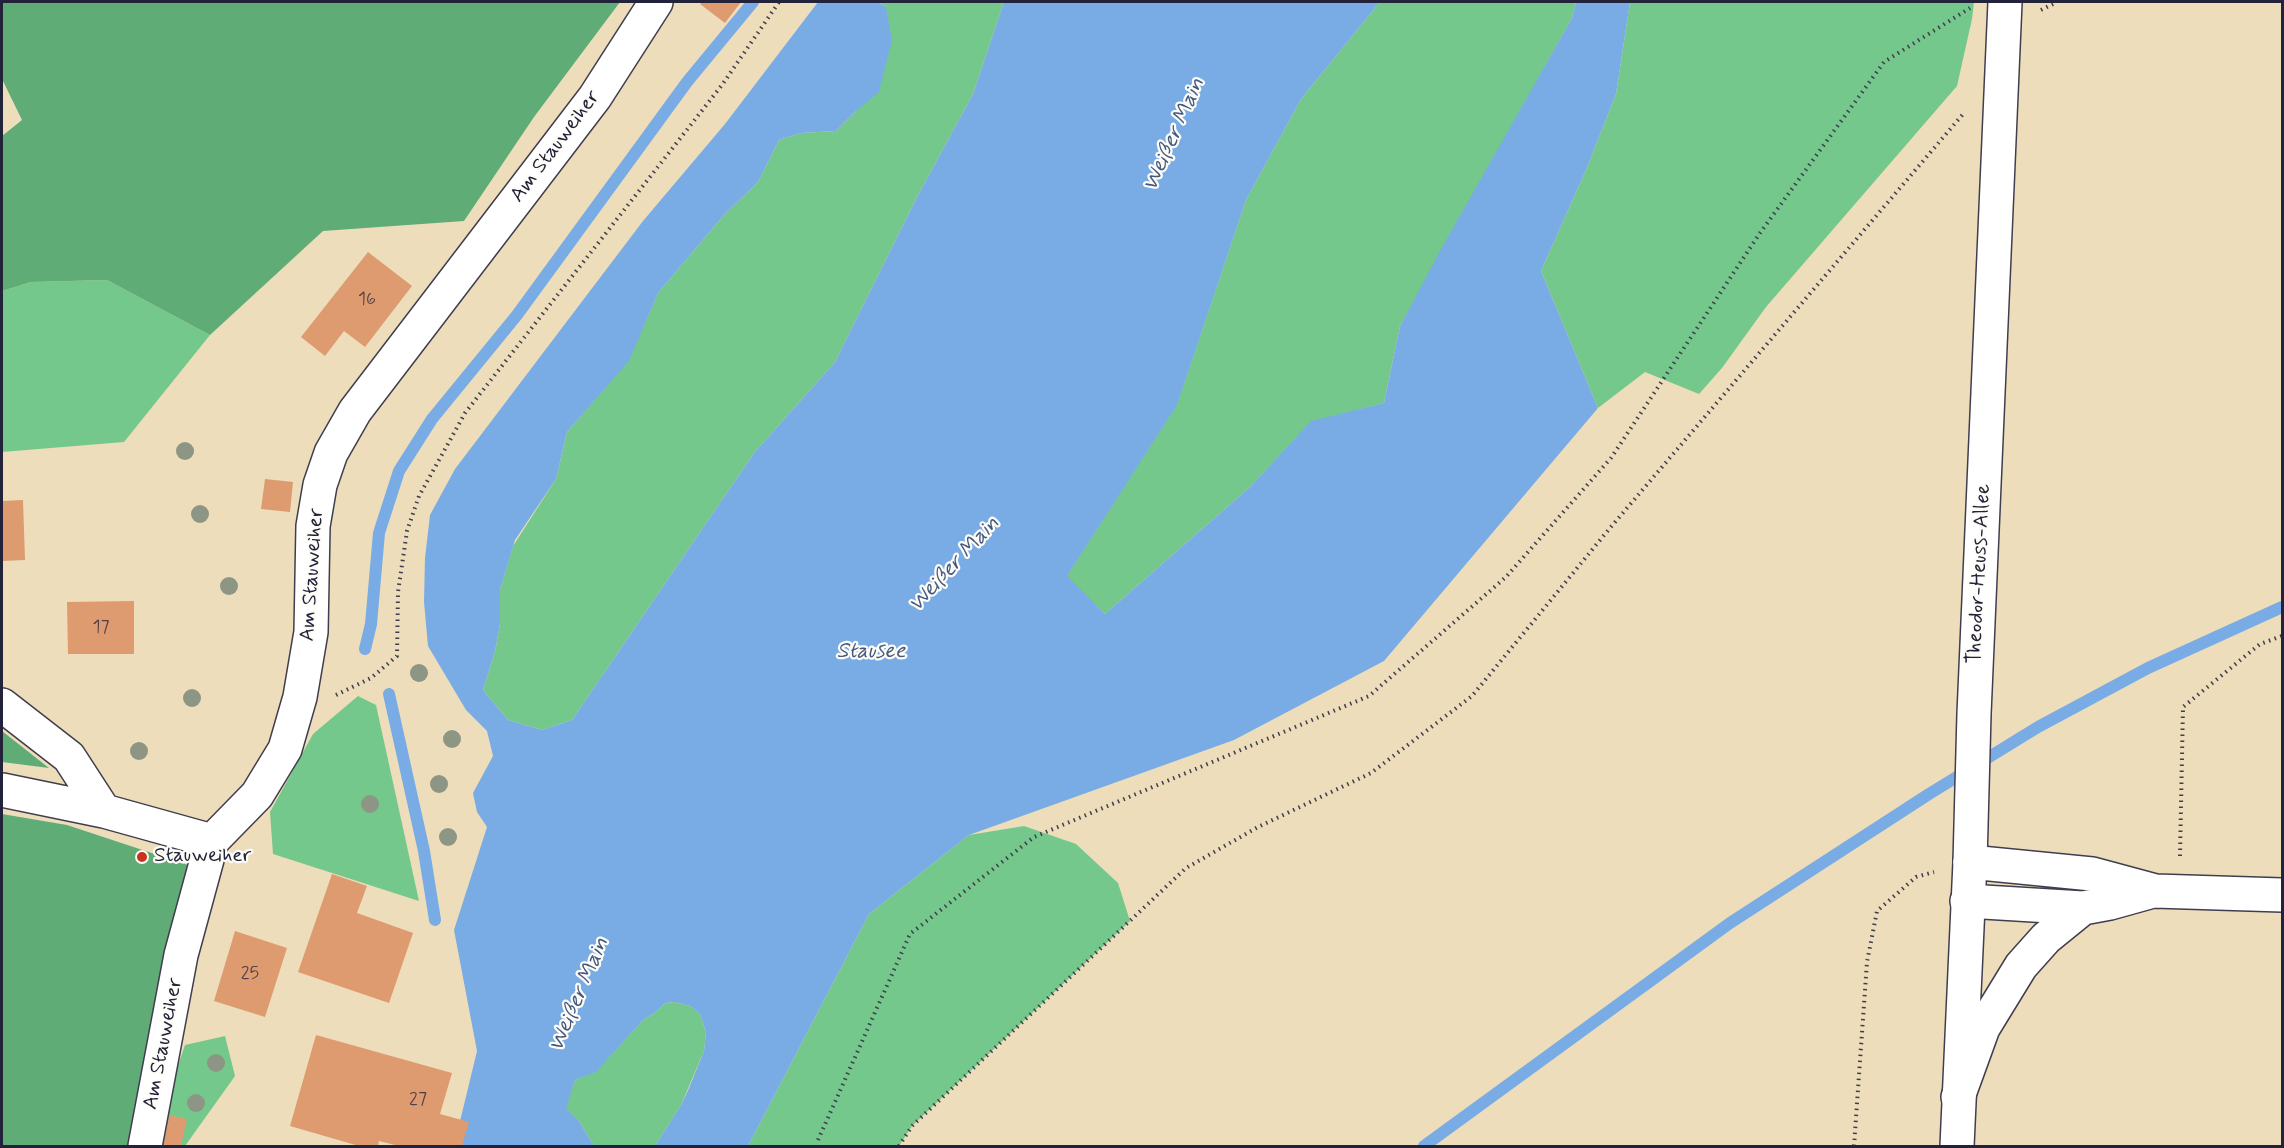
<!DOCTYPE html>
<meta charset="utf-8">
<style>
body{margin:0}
#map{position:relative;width:2284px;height:1148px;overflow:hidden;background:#edddba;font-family:Mynerve,sans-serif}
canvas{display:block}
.frame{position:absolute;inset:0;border:3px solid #22223b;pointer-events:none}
</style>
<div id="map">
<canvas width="2284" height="1148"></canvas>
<div class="frame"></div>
</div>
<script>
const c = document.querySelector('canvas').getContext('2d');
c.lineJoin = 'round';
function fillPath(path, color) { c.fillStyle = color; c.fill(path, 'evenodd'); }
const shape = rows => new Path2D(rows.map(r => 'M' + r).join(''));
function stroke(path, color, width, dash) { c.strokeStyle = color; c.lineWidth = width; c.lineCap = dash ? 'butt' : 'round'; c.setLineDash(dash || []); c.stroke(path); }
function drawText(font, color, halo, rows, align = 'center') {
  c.font = font + ' Mynerve,sans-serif'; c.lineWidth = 4.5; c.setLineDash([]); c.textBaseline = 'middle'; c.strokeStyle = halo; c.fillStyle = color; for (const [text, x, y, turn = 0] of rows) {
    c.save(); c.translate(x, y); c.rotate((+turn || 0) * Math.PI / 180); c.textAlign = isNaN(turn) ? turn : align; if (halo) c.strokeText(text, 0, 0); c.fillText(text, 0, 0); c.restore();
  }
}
const green = shape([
 [878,2,1004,2,973,94,917,197,835,362,754,453,572,720,542,730,508,720,483,690,495,651,500,624,500,590,513,546,556,479,567,432,628,361,658,293,724,215,758,182,779,140,801,133,836,131,856,111,886,7],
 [1380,2,1576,2,1572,18,1400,326,1384,403,1311,422,1250,487,1105,614,1066,577,1177,404,1246,200,1301,99],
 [1630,2,1974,2,1972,19,1957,86,1766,307,1722,368,1699,394,1645,372,1598,408,1541,271,1586,170,1616,94],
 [107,280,210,335,124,442,2,452,2,291,31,282],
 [358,696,376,705,419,901,273,854,270,812,313,734],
 [1024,826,1076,844,1118,883,1130,921,912,1126,899,1146,748,1146,869,914,969,835],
 [674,1002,690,1006,700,1014,706,1032,704,1051,681,1105,655,1146,594,1146,579,1121,565,1108,575,1080,596,1071,643,1020,656,1012,665,1003],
 [225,1036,235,1076,185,1146,155,1146,155,1132,185,1045]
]);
const forest = shape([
 [2,2,620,2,534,117,464,221,323,231,210,335,107,280,31,282,2,291,2,136,22,120,2,79],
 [2,731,49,768,2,762],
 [2,814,67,825,194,867,128,1146,2,1146]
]);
const water = shape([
 [818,2,878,2,886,7,892,40,879,92,856,111,836,131,801,133,779,140,758,182,724,215,658,293,629,361,567,432,556,479,515,540,500,590,500,624,495,651,483,690,508,720,542,730,572,720,754,453,835,362,917,197,973,94,1004,2,1380,2,1301,99,1246,200,1177,405,1067,576,1105,614,1250,487,1311,421,1384,403,1400,326,1440,251,1572,18,1576,2,1630,2,1616,94,1586,170,1541,271,1598,408,1384,661,1234,740,969,835,869,914,748,1146,655,1146,681,1105,689,1088,704,1051,706,1032,700,1014,690,1006,674,1002,665,1003,656,1012,643,1020,596,1072,575,1080,566,1108,579,1121,594,1146,454,1146,477,1051,454,930,487,827,477,812,473,793,493,756,487,731,466,710,428,646,424,602,425,558,430,515,455,469,643,221,725,124]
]);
const stream = shape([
 [365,649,371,624,379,533,399,471,432,419,517,315,687,82,753,2],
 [389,694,424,851,435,920],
 [1424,1146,1730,923,1929,794,2038,727,2148,668,2282,607]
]);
const building = shape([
 [703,2,741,2,725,23,700,4],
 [368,252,412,286,365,347,344,331,325,356,301,337],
 [265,479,293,482,290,512,261,509],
 [23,500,25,560,2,561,2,501],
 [134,601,134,654,68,654,67,602],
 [332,874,367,886,357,913,413,933,389,1003,298,972],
 [235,931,287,948,265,1017,214,1001],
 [316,1035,452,1073,440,1114,469,1122,462,1146,399,1146,379,1141,378,1146,359,1146,290,1126],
 [169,1115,187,1119,181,1146,163,1146]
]);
const path = shape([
 [2041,10,2057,2],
 [336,695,371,678,397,656,398,592,407,531,419,496,465,413,722,85,779,2],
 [2180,856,2183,707,2260,644,2282,636],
 [818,1140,910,934,1034,837,1369,696,1506,577,1611,458,1760,233,1884,62,1970,8],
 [899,1146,912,1126,1186,868,1258,827,1371,773,1472,696,1610,528,1964,113],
 [1854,1146,1867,962,1877,911,1916,877,1934,872]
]);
const street = shape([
 [2,705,69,757,104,811],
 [2,790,104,811,212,841],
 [1970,862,1974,714,2005,2],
 [145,1146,181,955,212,841,257,795,285,749,300,697,311,632,313,526,320,485,331,453,355,411,595,97,656,2]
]);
const secondary = shape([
 [1957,1146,1970,862]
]);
const highway = shape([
 [1970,862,2092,874,2155,891,2282,895],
 [1967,901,2083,908,2110,903,2153,891],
 [1958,1097,1983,1028,2021,966,2046,938,2083,908]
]);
const trees = [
 [185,451],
 [200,514],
 [229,586],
 [419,673],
 [192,698],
 [452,739],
 [139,751],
 [439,784],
 [370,804],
 [448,837],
 [216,1063],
 [196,1103]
];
const markers = [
 [142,857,6,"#c8321e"]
];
const numberNames = [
 ["16",367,300],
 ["17",101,628],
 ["25",250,974],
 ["27",418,1100]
];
const streetNames = [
 ["Am Stauweiher",556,147,-53],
 ["Theodor-Heuss-Allee",1980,574,-87],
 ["Am Stauweiher",313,575,-86],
 ["Am Stauweiher",164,1044,-79]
];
const poiNames = [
 ["Stauweiher",154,857]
];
const waterNames = [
 ["Weißer Main",1175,135,-66],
 ["Weißer Main",955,565,-47],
 ["Stausee",871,652],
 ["Weißer Main",580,995,-67]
];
fillPath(green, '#75c88b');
fillPath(forest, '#60ac77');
fillPath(water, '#79ace5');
stroke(stream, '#79ace5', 12);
fillPath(building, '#de9b6f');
stroke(street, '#403e4e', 36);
stroke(secondary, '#403e4e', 36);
stroke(highway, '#403e4e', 36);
stroke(path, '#403e4e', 4, [1.5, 4.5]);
stroke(street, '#fff', 33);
stroke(secondary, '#fff', 33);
stroke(highway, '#fff', 33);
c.fillStyle = '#8d9684';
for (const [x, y] of trees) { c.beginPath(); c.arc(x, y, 9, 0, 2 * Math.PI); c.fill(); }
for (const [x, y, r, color] of markers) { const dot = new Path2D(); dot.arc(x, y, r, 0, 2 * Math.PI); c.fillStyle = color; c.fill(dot); stroke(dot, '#fdfcf7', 2); }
drawText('18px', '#514048', null, numberNames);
drawText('21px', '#22223b', '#fdfcf7', streetNames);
drawText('21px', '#22223b', '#fdfcf7', poiNames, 'left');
drawText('italic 22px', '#45597f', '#fdfcf7', waterNames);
</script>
